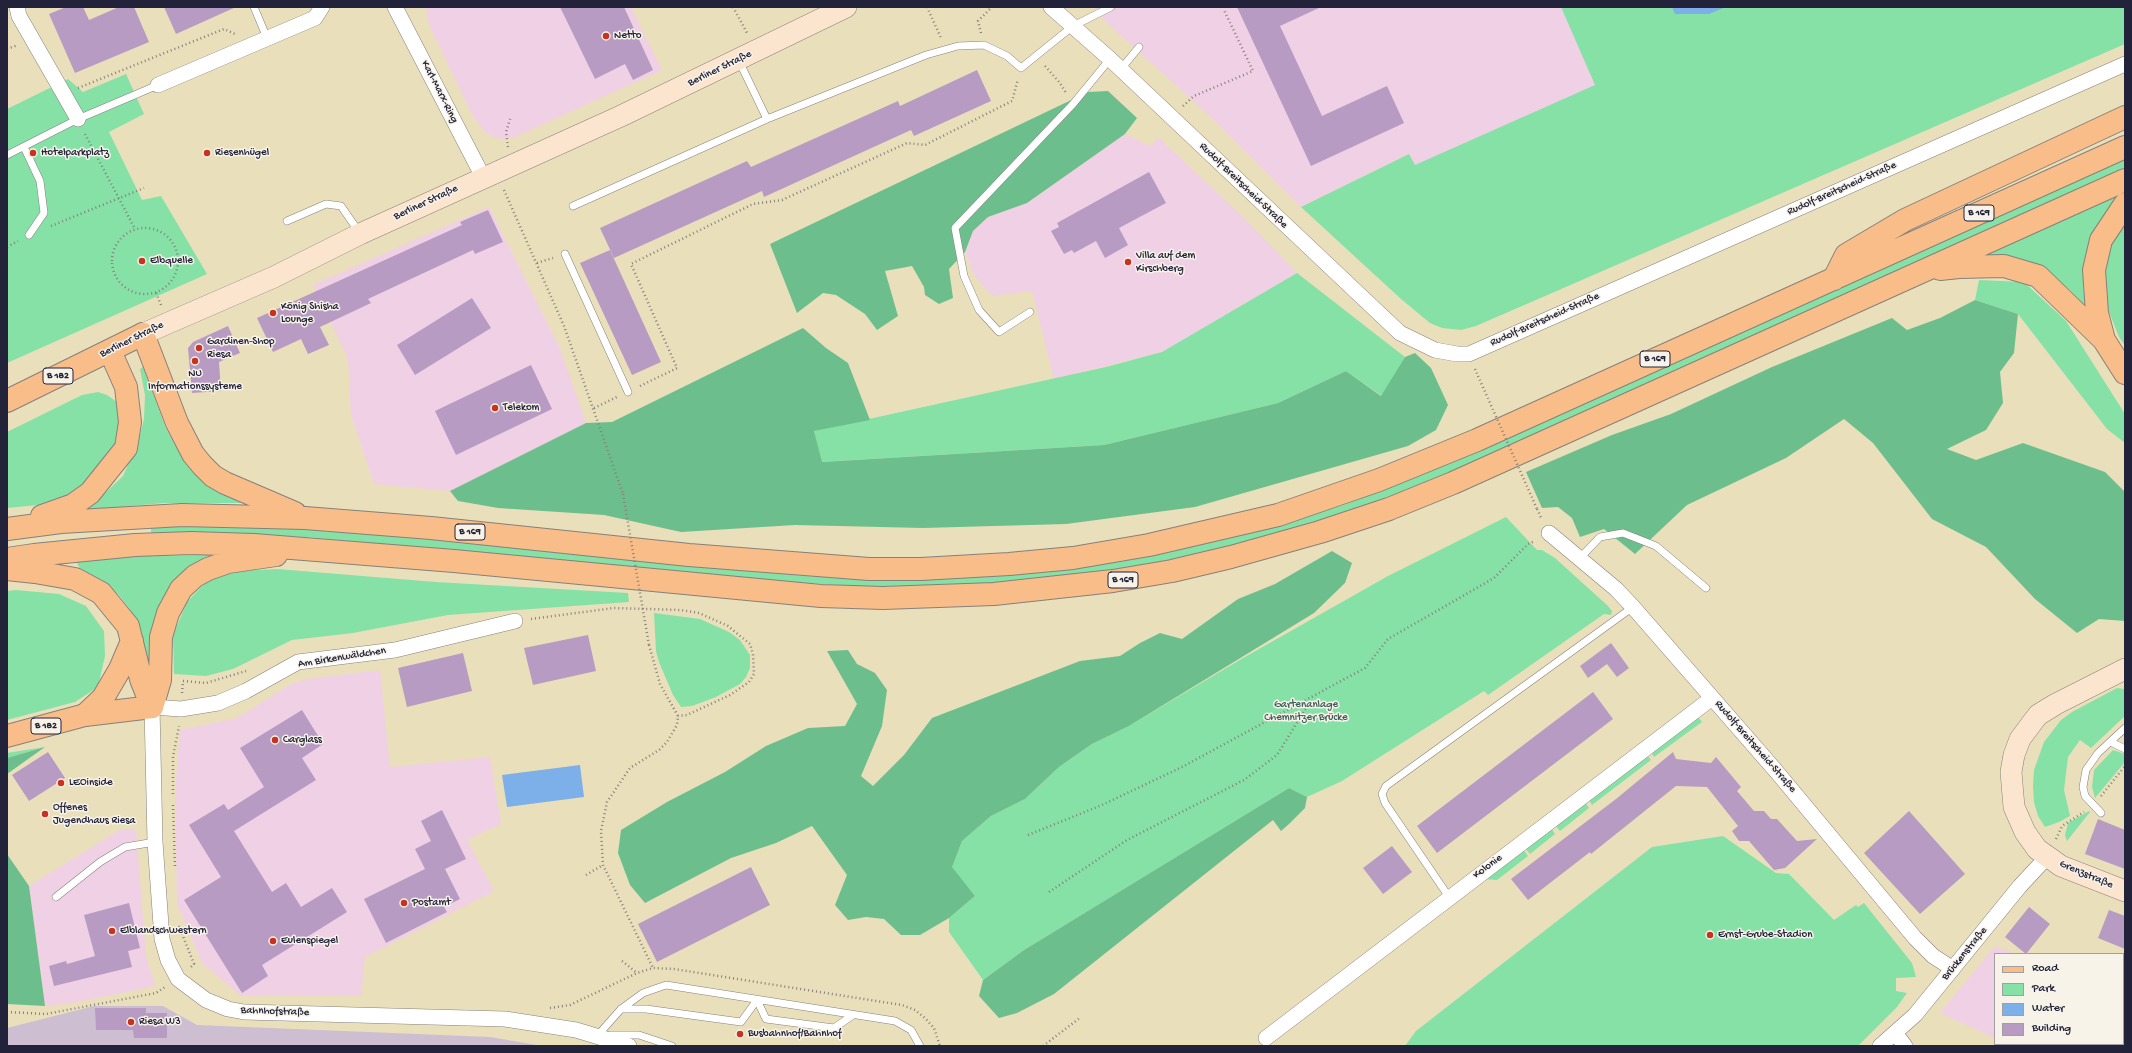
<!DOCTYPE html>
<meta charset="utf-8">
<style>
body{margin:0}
#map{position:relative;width:2132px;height:1053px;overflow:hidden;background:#eadfbb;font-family:"Gochi Hand",sans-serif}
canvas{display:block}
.frame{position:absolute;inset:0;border:8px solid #22223b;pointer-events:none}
.legend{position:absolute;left:1994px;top:953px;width:130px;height:92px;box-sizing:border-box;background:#f7f3e8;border:1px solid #a29fa3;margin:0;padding:5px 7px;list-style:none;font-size:12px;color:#22223b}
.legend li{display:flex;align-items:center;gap:8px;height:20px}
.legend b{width:20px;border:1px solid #a29fa3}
</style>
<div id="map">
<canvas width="2132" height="1053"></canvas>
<div class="frame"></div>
<ul class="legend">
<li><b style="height:5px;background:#f8bd88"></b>Road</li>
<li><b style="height:11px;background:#86e1a7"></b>Park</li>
<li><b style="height:11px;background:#7dafe9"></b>Water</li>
<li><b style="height:11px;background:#b79bc2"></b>Building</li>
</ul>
</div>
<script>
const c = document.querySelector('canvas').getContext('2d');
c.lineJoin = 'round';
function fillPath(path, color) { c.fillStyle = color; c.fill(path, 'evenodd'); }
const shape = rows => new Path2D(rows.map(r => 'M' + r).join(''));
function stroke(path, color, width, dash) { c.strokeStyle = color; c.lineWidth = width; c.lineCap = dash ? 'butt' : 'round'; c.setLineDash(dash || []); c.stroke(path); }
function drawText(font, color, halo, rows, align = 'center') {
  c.font = font + ' "Gochi Hand",sans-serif'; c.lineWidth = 3; c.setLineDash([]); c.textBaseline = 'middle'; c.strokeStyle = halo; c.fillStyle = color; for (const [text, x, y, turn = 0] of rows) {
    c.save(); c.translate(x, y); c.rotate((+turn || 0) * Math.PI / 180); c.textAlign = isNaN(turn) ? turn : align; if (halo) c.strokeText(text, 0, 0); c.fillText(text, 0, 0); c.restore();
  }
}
const built = shape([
 [426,7,631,7,662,70,515,137,501,139,491,136,483,130,473,116,429,25],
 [1094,7,1561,7,1596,85,1414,166,1408,154,1301,207,1214,120,1106,22],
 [1125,134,1150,146,1158,137,1245,219,1297,273,1162,352,1054,379,1032,291,992,296,974,275,965,252,973,231,988,217,1027,203],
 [489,207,559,346,586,423,450,491,374,484,351,415,348,359,313,285],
 [380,670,390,767,490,757,501,824,467,840,494,891,365,957,361,996,241,996,202,963,177,904,175,790,180,730,237,718,291,684,307,679],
 [121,829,136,829,146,956,155,986,72,1003,45,1006,29,886],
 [1995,946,2015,954,1995,954,1995,1038,1940,1013],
 [2123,996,2125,997,2125,1046,2012,1046,2008,1044,2123,1044]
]);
const industrial = shape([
 [94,1006,163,1006,197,1025,490,1037,543,1046,7,1046,7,1028]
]);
const green = shape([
 [1561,7,2125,7,2125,44,1476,326,1461,330,1442,328,1430,323,1401,299,1301,207,1409,154,1415,165,1595,85],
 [126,74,144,114,109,132,142,200,161,196,207,274,7,363,7,109,68,79,83,92],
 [2125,157,2125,167,1447,476,1290,531,1190,556,1082,575,980,585,867,587,679,574,318,538,257,534,151,535,151,525,259,526,431,539,682,565,806,576,869,578,980,577,1139,557,1244,534,1292,521,1344,505,1444,465,1498,443],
 [2114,195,2116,200,2096,229,2085,258,2083,288,2088,309,2070,290,2054,277,1979,257],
 [2125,217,2125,346,2119,337,2106,304,2102,268,2107,244],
 [1297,273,1405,357,1382,396,1346,371,1278,403,1104,445,821,462,814,431,1106,367,1162,352],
 [1979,280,2024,282,2066,321,2125,414,2125,443,2107,429,2018,314,1975,300],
 [143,367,166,429,178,450,193,469,247,503,165,503,83,510,99,499,123,476,138,442,144,419,145,395,140,369],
 [98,392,107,395,117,402,121,436,87,487,49,504,7,508,7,432,82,395],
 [1506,517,1537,550,1542,550,1555,558,1608,606,1612,611,1611,615,1604,614,1488,695,1484,691,1342,781,1307,797,1289,788,1024,950,983,980,949,932,949,918,975,896,951,867,962,841,991,816,1025,799,1059,767,1092,744,1129,726,1243,658,1388,576],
 [214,555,214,558,200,564,151,673,137,622,129,608,118,594,101,582,82,573,76,561,141,556],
 [277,569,436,582,628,593,629,602,448,615,353,633,292,640,233,669,206,676,174,674,173,635,187,602,207,581,237,571],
 [16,590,59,594,86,606,104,631,105,656,98,687,75,702,7,720,7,591],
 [654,613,700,619,729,632,740,640,750,655,750,668,746,677,740,684,716,697,692,706,681,707,673,695,659,662,656,651],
 [2117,688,2125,689,2125,716,2091,748,2080,740,2068,757,2064,790,2070,816,2059,822,2045,827,2038,816,2034,802,2033,786,2034,770,2044,742,2061,720,2072,712],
 [1698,717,1702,722,1654,757,1651,752],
 [45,747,7,758,7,753],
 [2113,750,2125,754,2125,762,2095,798,2092,787,2094,770],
 [1647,755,1651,760,1592,805,1589,800],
 [1585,802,1589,808,1560,831,1555,825],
 [2089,811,2090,812,2067,841,2065,835,2068,823],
 [1551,828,1555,834,1530,854,1525,848],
 [1723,836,1776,873,1789,874,1834,920,1856,905,1858,907,1864,903,1912,963,1916,977,1896,978,1896,991,1907,993,1897,1007,1858,1046,1405,1046,1416,1031,1652,847],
 [1523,849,1528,856,1497,880,1484,879]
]);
const forest = shape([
 [1108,91,1137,118,1125,134,1027,203,988,217,973,231,965,252,949,269,953,298,939,304,925,295,924,287,912,266,885,271,898,316,877,330,865,314,836,295,823,293,797,313,770,244,1088,92],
 [1975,300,2018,314,2014,353,2000,372,2003,403,1986,430,1947,449,1976,460,2023,443,2105,472,2125,492,2125,621,2099,619,2077,633,2035,599,1986,547,1932,519,1873,443,1844,419,1786,458,1687,505,1635,554,1604,529,1580,537,1572,518,1558,507,1542,508,1526,472,1612,435,1671,414,1772,367,1892,318,1907,330,1940,318],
 [803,328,826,348,848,363,870,420,814,431,822,462,1104,445,1278,403,1346,371,1381,396,1405,357,1415,353,1431,368,1448,405,1436,430,1408,446,1195,507,1066,524,923,528,795,525,681,532,604,515,498,508,458,501,450,491,586,423,612,422],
 [1332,551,1352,563,1345,583,1314,613,1129,726,1092,744,1059,767,1025,799,991,816,962,841,952,867,975,896,949,918,920,935,901,935,884,919,866,917,848,920,835,905,847,875,812,826,776,843,731,858,645,903,630,885,618,853,621,830,667,802,725,772,766,746,808,728,845,726,857,704,827,651,848,650,857,664,875,673,887,690,882,726,861,776,873,786,904,755,932,718,1080,661,1120,656,1140,643,1160,633,1182,639,1238,599,1275,584],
 [45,747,7,774,7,758],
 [1289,788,1307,797,1305,808,1289,824,1281,831,1273,820,1054,994,1017,1013,999,1018,979,996,983,980,1024,950],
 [7,854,29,886,45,1006,7,1004]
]);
const water = shape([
 [1672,7,1726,7,1709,14,1675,14],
 [580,765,584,797,507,807,502,775]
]);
const building = shape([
 [66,7,83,7,89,20,119,7,134,7,149,42,75,73,49,14],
 [164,7,236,7,176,34],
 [560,7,624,7,653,70,633,80,625,64,595,79],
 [1237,7,1321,7,1280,26,1322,116,1387,86,1404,123,1311,166],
 [977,70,991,101,914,136,911,130,764,197,762,191,614,258,600,228,747,161,751,167,898,101,900,106],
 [1149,172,1166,203,1119,228,1128,245,1105,258,1096,241,1074,253,1072,250,1064,254,1051,231,1059,227,1057,223],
 [488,210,503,242,475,254,473,250,368,299,371,303,320,327,329,345,308,354,301,339,273,352,257,318,462,225,460,222],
 [610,250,661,362,632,375,580,263],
 [472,298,491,328,415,375,397,345],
 [228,326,240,353,219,362,221,391,192,393,188,348,193,342],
 [531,365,552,409,456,455,435,411],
 [588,635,596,671,533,685,524,648],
 [1611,643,1629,668,1617,677,1607,664,1588,678,1580,666],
 [463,653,472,691,407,707,398,668],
 [1593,692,1613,719,1437,853,1417,826],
 [302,710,323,744,302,758,316,780,234,831,272,892,286,883,301,907,332,888,347,912,262,965,268,976,242,993,184,900,221,877,189,825,224,804,228,810,264,787,240,748],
 [48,752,65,778,29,801,12,775],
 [1673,752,1676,759,1711,763,1716,757,1741,787,1737,791,1754,811,1764,811,1771,819,1777,819,1797,841,1817,839,1785,868,1774,870,1749,841,1739,841,1732,831,1738,826,1707,787,1676,786,1591,854,1590,852,1528,900,1511,879,1616,799],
 [442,810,466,859,445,869,460,899,444,907,447,912,386,943,364,899,425,869,415,849,431,841,421,821],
 [1909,811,1965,874,1920,914,1864,853],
 [2098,819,2125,830,2125,869,2085,854],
 [1392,846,1412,872,1383,894,1363,868],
 [751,867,770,905,657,962,638,924],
 [129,903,140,948,128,951,132,967,54,986,49,966,66,961,67,964,95,956,84,915],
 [2029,907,2050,924,2026,954,2005,937],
 [2109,910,2125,916,2125,949,2098,938],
 [95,1008,146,1008,146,1013,167,1013,167,1038,134,1038,133,1030,96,1030]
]);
const path = shape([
 [733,7,747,33],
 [927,7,941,38],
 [981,33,978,21,992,7],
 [7,49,18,45],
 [1045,66,1060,83,1066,93],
 [78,88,224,29,235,34],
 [1183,106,1194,96,1253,71,1224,10],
 [85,134,135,229],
 [508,147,506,132,511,116],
 [504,190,564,326,623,494],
 [51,226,144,188],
 '112 261a33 33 0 1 1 66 0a33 33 0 1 1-66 0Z',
 [7,247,18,241],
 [537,263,553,258],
 [156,293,161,305],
 [1475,369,1478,376],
 [640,386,677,368,631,264,753,204,782,200,907,143,925,145,1012,101,1018,79],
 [594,408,617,397],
 [1537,509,1542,520],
 [531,619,614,608,681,610,699,613,728,626,750,644,753,654,754,674,749,682,730,695,687,715,678,716],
 [649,645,660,684,678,716,677,725,667,742,659,750,630,768,607,802,601,831,603,865,653,968],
 [183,681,206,683,246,671],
 [182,693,183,681],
 [173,794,173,757,179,726],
 [2101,796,2125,766],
 [173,805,175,868],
 [1028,835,1102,805,1182,767,1365,668,1388,639,1494,578,1528,544,1535,541],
 [2056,839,2062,826,2084,812],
 [586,875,603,865],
 [1049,892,1127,840,1244,780,1277,755,1311,700],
 [179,926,194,964,191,967],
 [622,961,637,973],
 [550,1008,570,1005,637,973,653,968,674,969,902,1005,915,1010,925,1018,934,1028,940,1046],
 [7,1012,46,1014,156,993,165,987],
 [1043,1046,1081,1017]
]);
const lane = shape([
 [254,7,267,38],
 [739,61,767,119],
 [1121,69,1139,47],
 [24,147,40,181,44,213,29,235],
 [7,155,78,119,158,85],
 [573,206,767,119,926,55,958,46,984,45,1007,56,1021,68,1073,26,1111,7],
 [287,221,326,204,341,206,359,232],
 [565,254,628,392],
 [1030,312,999,332,979,310,964,276,955,228,1073,104,1110,59],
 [1580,558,1600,537,1623,533,1656,546,1706,588],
 [2111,742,2125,749],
 [2101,813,2085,796,2083,787,2086,770,2098,753,2125,728],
 [56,897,100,862,125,847,155,842],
 [1449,897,1385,803,1382,794,1386,786,1633,607],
 [757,1000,766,1019,834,1028,853,1015],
 [621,1009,646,1009,741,1022,757,1000],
 [598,1035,621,1009,643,993,666,985,895,1021,911,1030,920,1046],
 [610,1035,639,1035,672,1046]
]);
const street = shape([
 [17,7,19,16,78,119],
 [395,7,483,177],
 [1051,7,1110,59,1400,333,1435,350,1457,354,1469,354,2125,64],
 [158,85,315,18,322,7],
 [1549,533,1616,589,1633,607,1776,771,1915,938,1933,956,1953,969],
 [515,621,395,650,298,662,246,691,218,703,181,709,152,707,155,842,162,939,168,960,178,979,206,1000,228,1009,244,1012,505,1019,576,1030,629,1046],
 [1895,1033,1905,1046],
 [1266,1038,1712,698],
 [1880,1046,1915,1015,2020,886,2047,857]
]);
const secondary = shape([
 [143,334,274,277,360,234,621,116,846,7],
 [2125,669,2056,704,2038,715,2020,739,2014,755,2011,772,2014,807,2025,832,2037,849,2061,866,2125,891]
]);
const primary = shape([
 [7,401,143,334],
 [7,736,85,715,152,707]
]);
const highway = shape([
 [2125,204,2101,240,2094,270,2097,313,2104,340,2125,373],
 [1940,269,1959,267,2004,266,2038,276,2104,340],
 [1834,279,1846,255,1905,220,2125,117],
 [143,334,177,423,193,454,202,465,213,476,225,483,295,513],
 [42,516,73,505,90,493,126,448,130,422,126,387,110,351],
 [7,529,61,522,182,515,305,518,431,528,689,555,869,569,921,569,1009,564,1073,558,1149,545,1278,515,1379,480,1477,440,2125,147],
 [7,559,34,555,135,545,191,543,254,545,454,561,821,596,883,598,994,594,1113,581,1172,571,1231,557,1320,532,1389,509,1453,483,2125,180],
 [7,569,35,572,75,579,101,593,128,626,141,679,152,707],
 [152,707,160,680,161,637,168,613,181,589,195,576,208,569,228,562,276,555],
 [85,715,103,698,120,669,132,641]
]);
const pathBridge = shape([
 [1478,376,1537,509],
 [623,494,649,645]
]);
const markers = [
 [606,36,4,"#c8321e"],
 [33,153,4,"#c8321e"],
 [207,153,4,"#c8321e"],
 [142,261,4,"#c8321e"],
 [1128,262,4,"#c8321e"],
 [273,313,4,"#c8321e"],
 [199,348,4,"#c8321e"],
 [195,361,4,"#c8321e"],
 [495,408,4,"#c8321e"],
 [275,740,4,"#c8321e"],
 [61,783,4,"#c8321e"],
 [45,814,4,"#c8321e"],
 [404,903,4,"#c8321e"],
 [112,931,4,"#c8321e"],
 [1710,935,4,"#c8321e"],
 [273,941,4,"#c8321e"],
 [131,1022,4,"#c8321e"],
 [740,1034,4,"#c8321e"]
];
const shields = [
 [1979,213,30],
 [1655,359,30],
 [58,376,30],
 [470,532,30],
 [1123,580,30],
 [46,726,30]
];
const shieldNames = [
 ["B 169",1979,213],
 ["B 169",1655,359],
 ["B 182",58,376],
 ["B 169",470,532],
 ["B 169",1123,580],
 ["B 182",46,726]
];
const poiNames = [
 ["Netto",614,36],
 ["Hotelparkplatz",41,153],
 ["Riesenhügel",215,153],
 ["Villa auf dem",1136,256],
 ["Kirschberg",1136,269],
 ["Elbquelle",150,261],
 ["König Shisha",281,307],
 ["Lounge",281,320],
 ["Gardinen-Shop",207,342],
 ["Riesa",207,355],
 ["NU",195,374,"center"],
 ["Informationssysteme",195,387,"center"],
 ["Telekom",503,408],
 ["Carglass",283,740],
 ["LEOinside",69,783],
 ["Offenes",53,808],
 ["Jugendhaus Riesa",53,821],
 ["Postamt",412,903],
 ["Elblandschwestern",120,931],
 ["Ernst-Grube-Stadion",1718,935],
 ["Eulenspiegel",281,941],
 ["Riesa W3",139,1022],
 ["Busbahnhof/Bahnhof",748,1034]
];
const streetNames = [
 ["Berliner Straße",720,69,-26],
 ["Karl-Marx-Ring",439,92,63],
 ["Rudolf-Breitscheid-Straße",1243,186,44],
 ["Rudolf-Breitscheid-Straße",1842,189,-24],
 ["Berliner Straße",426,203,-25],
 ["Rudolf-Breitscheid-Straße",1545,320,-24],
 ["Berliner Straße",132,340,-26],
 ["Am Birkenwäldchen",342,658,-9],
 ["Rudolf-Breitscheid-Straße",1755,747,49],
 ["Kolonie",1488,867,-37],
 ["Grenzstraße",2086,875,23],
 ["Brückenstraße",1965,954,-51],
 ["Bahnhofstraße",275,1012,2]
];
const parkNames = [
 ["Gartenanlage",1306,705],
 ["Chemnitzer Brücke",1306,718]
];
fillPath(built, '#f0d0e5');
fillPath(industrial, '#cebed2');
fillPath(green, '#86e1a7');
fillPath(forest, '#6cbf8c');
fillPath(water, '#7dafe9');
fillPath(building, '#b79bc2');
stroke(lane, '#86807b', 8);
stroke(street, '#86807b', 16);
stroke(secondary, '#86807b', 22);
stroke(primary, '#86807b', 24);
stroke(highway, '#86807b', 24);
stroke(path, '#86807b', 2.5, [1, 3]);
stroke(lane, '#fff', 7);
stroke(street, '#fff', 15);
stroke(secondary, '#fce5cf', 21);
stroke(primary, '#f8bd88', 22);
stroke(highway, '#f8bd88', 22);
stroke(pathBridge, '#86807b', 2.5, [1, 3]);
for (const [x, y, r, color] of markers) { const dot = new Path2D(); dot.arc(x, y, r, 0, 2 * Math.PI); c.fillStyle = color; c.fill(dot); stroke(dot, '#f7f3e8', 1.5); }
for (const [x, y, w] of shields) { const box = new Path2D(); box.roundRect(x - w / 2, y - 8, w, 16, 3); c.fillStyle = '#f7f3e8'; c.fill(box); stroke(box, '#22223b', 1); }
drawText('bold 10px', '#22223b', null, shieldNames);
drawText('11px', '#22223b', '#f7f3e8', poiNames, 'left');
drawText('11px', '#22223b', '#f7f3e8', streetNames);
drawText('11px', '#405b5b', '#f7f3e8', parkNames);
</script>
